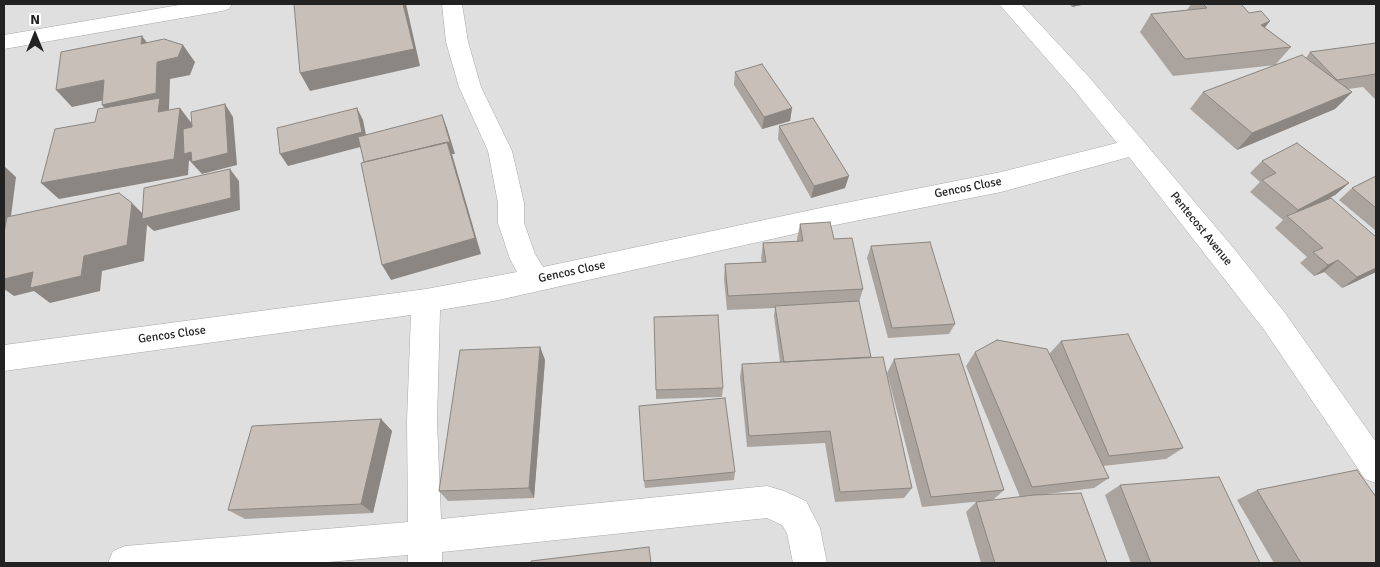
<!DOCTYPE html>
<style>
body{margin:0}
#map{position:relative;width:1380px;height:567px;overflow:hidden;background:#f2efe9;font-family:Signika,sans-serif}
canvas{display:block}
.frame{position:absolute;inset:0;border:5px solid #222;pointer-events:none}
.north{position:absolute;left:10px;top:10px;width:50px;height:50px;-webkit-text-stroke:4px #fff;paint-order:stroke;rotate:0deg;font-size:14px;font-weight:700;line-height:20px;text-align:center;color:#222}
.north::after{content:'';display:block;margin:auto;width:18px;height:22px;background:#222;clip-path:polygon(50% 0,100% 100%,50% 72%,0 100%)}
</style>
<div id="map">
<canvas width="1380" height="567"></canvas>
<div class="frame"></div>
<div class="north">N</div>
</div>
<script>
const c = document.querySelector('canvas').getContext('2d');
c.lineJoin = 'round';
function fillPath(path, color) { c.fillStyle = color; c.fill(path, 'evenodd'); }
const shape = rows => new Path2D(rows.map(r => 'M' + r).join(''));
function stroke(path, color, width, dash) { c.strokeStyle = color; c.lineWidth = width; c.lineCap = dash ? 'butt' : 'round'; c.setLineDash(dash || []); c.stroke(path); }
function drawText(font, color, halo, rows, align = 'center') {
  c.font = font + ' Signika,sans-serif'; c.lineWidth = 4.5; c.setLineDash([]); c.textBaseline = 'middle'; c.strokeStyle = halo; c.fillStyle = color; for (const [text, x, y, turn = 0] of rows) {
    c.save(); c.translate(x, y); c.rotate((+turn || 0) * Math.PI / 180); c.textAlign = isNaN(turn) ? turn : align; if (halo) c.strokeText(text, 0, 0); c.fillText(text, 0, 0); c.restore();
  }
}
const residential = shape([
 [4,4,1376,4,1376,563,4,563]
]);
const minor = shape([
 [185,4,232,4,229,9,222,11,4,49,4,35,185,4],
 [442,4,462,4,468,42,481,87,512,151,524,203,524,223,535,254,543,267,830,206,1001,172,1117,143,1074,90,999,4,1021,4,1090,78,1236,251,1285,313,1376,442,1376,483,1365,479,1265,331,1129,157,1001,192,830,226,494,301,440,310,437,421,441,519,767,486,784,491,806,501,820,528,827,563,793,563,787,533,782,525,767,518,442,552,442,563,408,563,408,555,317,563,108,563,113,551,125,546,408,522,407,421,411,315,4,371,4,345,426,289,517,272,510,259,498,223,498,203,488,151,459,87,446,42,442,4]
]);
const wall = shape([
 [1069,4,1086,4,1072,7],
 [1191,4,1241,4,1249,13,1265,28,1291,47,1276,64,1306,58,1310,52,1376,43,1376,100,1363,87,1348,89,1352,92,1335,109,1237,150,1190,109,1203,92,1276,65,1173,76,1140,32,1151,14,1187,10],
 [735,72,792,108,790,121,762,129,734,85],
 [779,126,845,188,811,198,778,139],
 [1262,161,1349,183,1335,195,1329,198,1376,237,1376,272,1342,288,1324,272,1314,276,1300,263,1307,257,1275,228,1283,220,1250,192,1260,182,1250,173],
 [1376,176,1376,231,1339,200,1352,188],
 [800,224,834,239,863,289,859,302,871,357,912,488,904,498,835,502,825,443,747,447,740,377,742,364,780,362,774,316,775,308,727,310,724,279,725,264,762,262,761,259,763,243,797,241,797,239],
 [871,246,955,324,949,334,888,338,867,258],
 [1061,341,1183,448,1166,459,1103,466,1109,478,1094,488,1039,495,1107,563,981,563,966,512,976,502,1020,497,966,366,975,352,1049,354],
 [540,347,545,360,534,498,448,501,439,491],
 [894,359,1004,490,993,500,922,507,887,373],
 [723,388,722,397,656,399,656,390],
 [381,419,392,431,373,513,245,519,228,510],
 [735,472,734,480,645,488,644,481],
 [1120,485,1260,563,1131,563,1105,495],
 [1257,490,1376,563,1274,563,1237,500]
]);
const shadedWall = shape([
 [403,4,406,4,420,66,310,91,300,73],
 [1074,4,1086,4,1072,7],
 [1270,21,1256,39,1261,25],
 [142,36,155,53,141,44],
 [183,45,195,62,190,75,170,79,169,110,117,122,102,105,157,62],
 [104,80,119,97,72,107,56,90],
 [1352,92,1335,109,1237,150,1252,133],
 [225,104,233,117,237,165,202,174,189,160,188,175,59,199,41,183,180,108,193,125],
 [357,108,363,120,368,145,288,166,280,154],
 [792,108,790,121,762,129,764,117],
 [442,115,447,128,455,154,452,154,481,254,391,280,382,265],
 [4,166,16,177,9,232,4,234],
 [230,169,239,181,240,210,154,231,147,225,144,261,102,271,100,291,50,303,34,291,14,296,4,289,4,279,84,256,132,203,147,218],
 [849,176,845,188,811,198,814,186],
 [1349,183,1335,195,1290,219,1289,218,1298,210],
 [1338,260,1324,272,1314,276,1328,265],
 [1376,268,1376,272,1342,288,1357,277],
 [540,347,545,360,534,498,529,488],
 [381,419,392,431,373,513,361,504]
]);
const building = shape([
 [294,4,403,4,414,49,300,73,294,4],
 [1203,4,1241,4,1249,13,1261,11,1270,21,1261,25,1291,47,1185,59,1151,14,1207,8,1203,4],
 [142,36,141,44,164,39,183,45,178,57,157,62,156,93,102,105,104,80,56,90,61,52,142,36],
 [1376,43,1376,75,1376,74,1337,80,1310,52,1376,43],
 [1302,55,1352,92,1252,133,1203,92,1302,55],
 [762,64,792,108,764,117,735,72,762,64],
 [160,98,158,112,180,108,174,159,41,183,55,129,95,122,98,109,160,98],
 [225,104,228,153,192,162,191,152,184,154,183,129,192,127,191,112,225,104],
 [357,108,362,132,280,154,277,128,357,108],
 [442,115,450,142,364,162,358,137,442,115],
 [813,118,849,176,814,186,779,126,813,118],
 [447,142,475,238,382,265,361,163,447,142],
 [1297,143,1349,183,1298,210,1262,180,1276,173,1262,161,1297,143],
 [230,169,231,198,142,219,144,188,230,169],
 [1376,176,1376,208,1352,188,1376,176],
 [119,193,132,203,127,245,84,256,81,276,30,288,33,272,4,279,4,233,7,217,119,193],
 [1331,198,1376,237,1376,268,1357,277,1338,260,1328,265,1313,252,1323,248,1287,216,1331,198],
 [830,222,834,239,852,238,863,289,728,296,725,264,766,262,763,243,803,241,800,224,830,222],
 [930,242,955,324,892,328,871,246,930,242],
 [859,301,871,357,784,362,775,306,859,301],
 [718,315,723,388,656,390,654,317,718,315],
 [1128,334,1183,448,1109,456,1061,341,1128,334],
 [997,340,1047,349,1109,478,1032,487,975,352,997,340],
 [540,347,529,488,439,491,460,350,540,347],
 [959,354,1004,490,931,497,894,359,959,354],
 [883,357,912,488,840,492,830,431,749,436,742,364,883,357],
 [725,398,735,472,644,481,639,406,725,398],
 [381,419,361,504,228,510,252,426,381,419],
 [1357,470,1376,497,1376,563,1301,563,1257,490,1357,470],
 [1219,477,1260,563,1151,563,1120,485,1219,477],
 [1081,493,1107,563,995,563,976,502,1034,495,1081,493],
 [649,547,651,563,531,563,531,561,649,547]
]);
const streetNames = [
 ["Gencos Close",968,188,-11],
 ["Pentecost Avenue",1201,229,51],
 ["Gencos Close",572,272,-12],
 ["Gencos Close",172,335,-8]
];
fillPath(residential, '#e0dfdf');
stroke(minor, '#a9a9a9', 1);
fillPath(minor, '#fff');
fillPath(wall, '#aba49e');
fillPath(shadedWall, '#8b8681');
fillPath(building, '#c7bfb8');
stroke(building, '#8b8681', 1);
drawText('12px', '#222', '#fff', streetNames);
</script>
